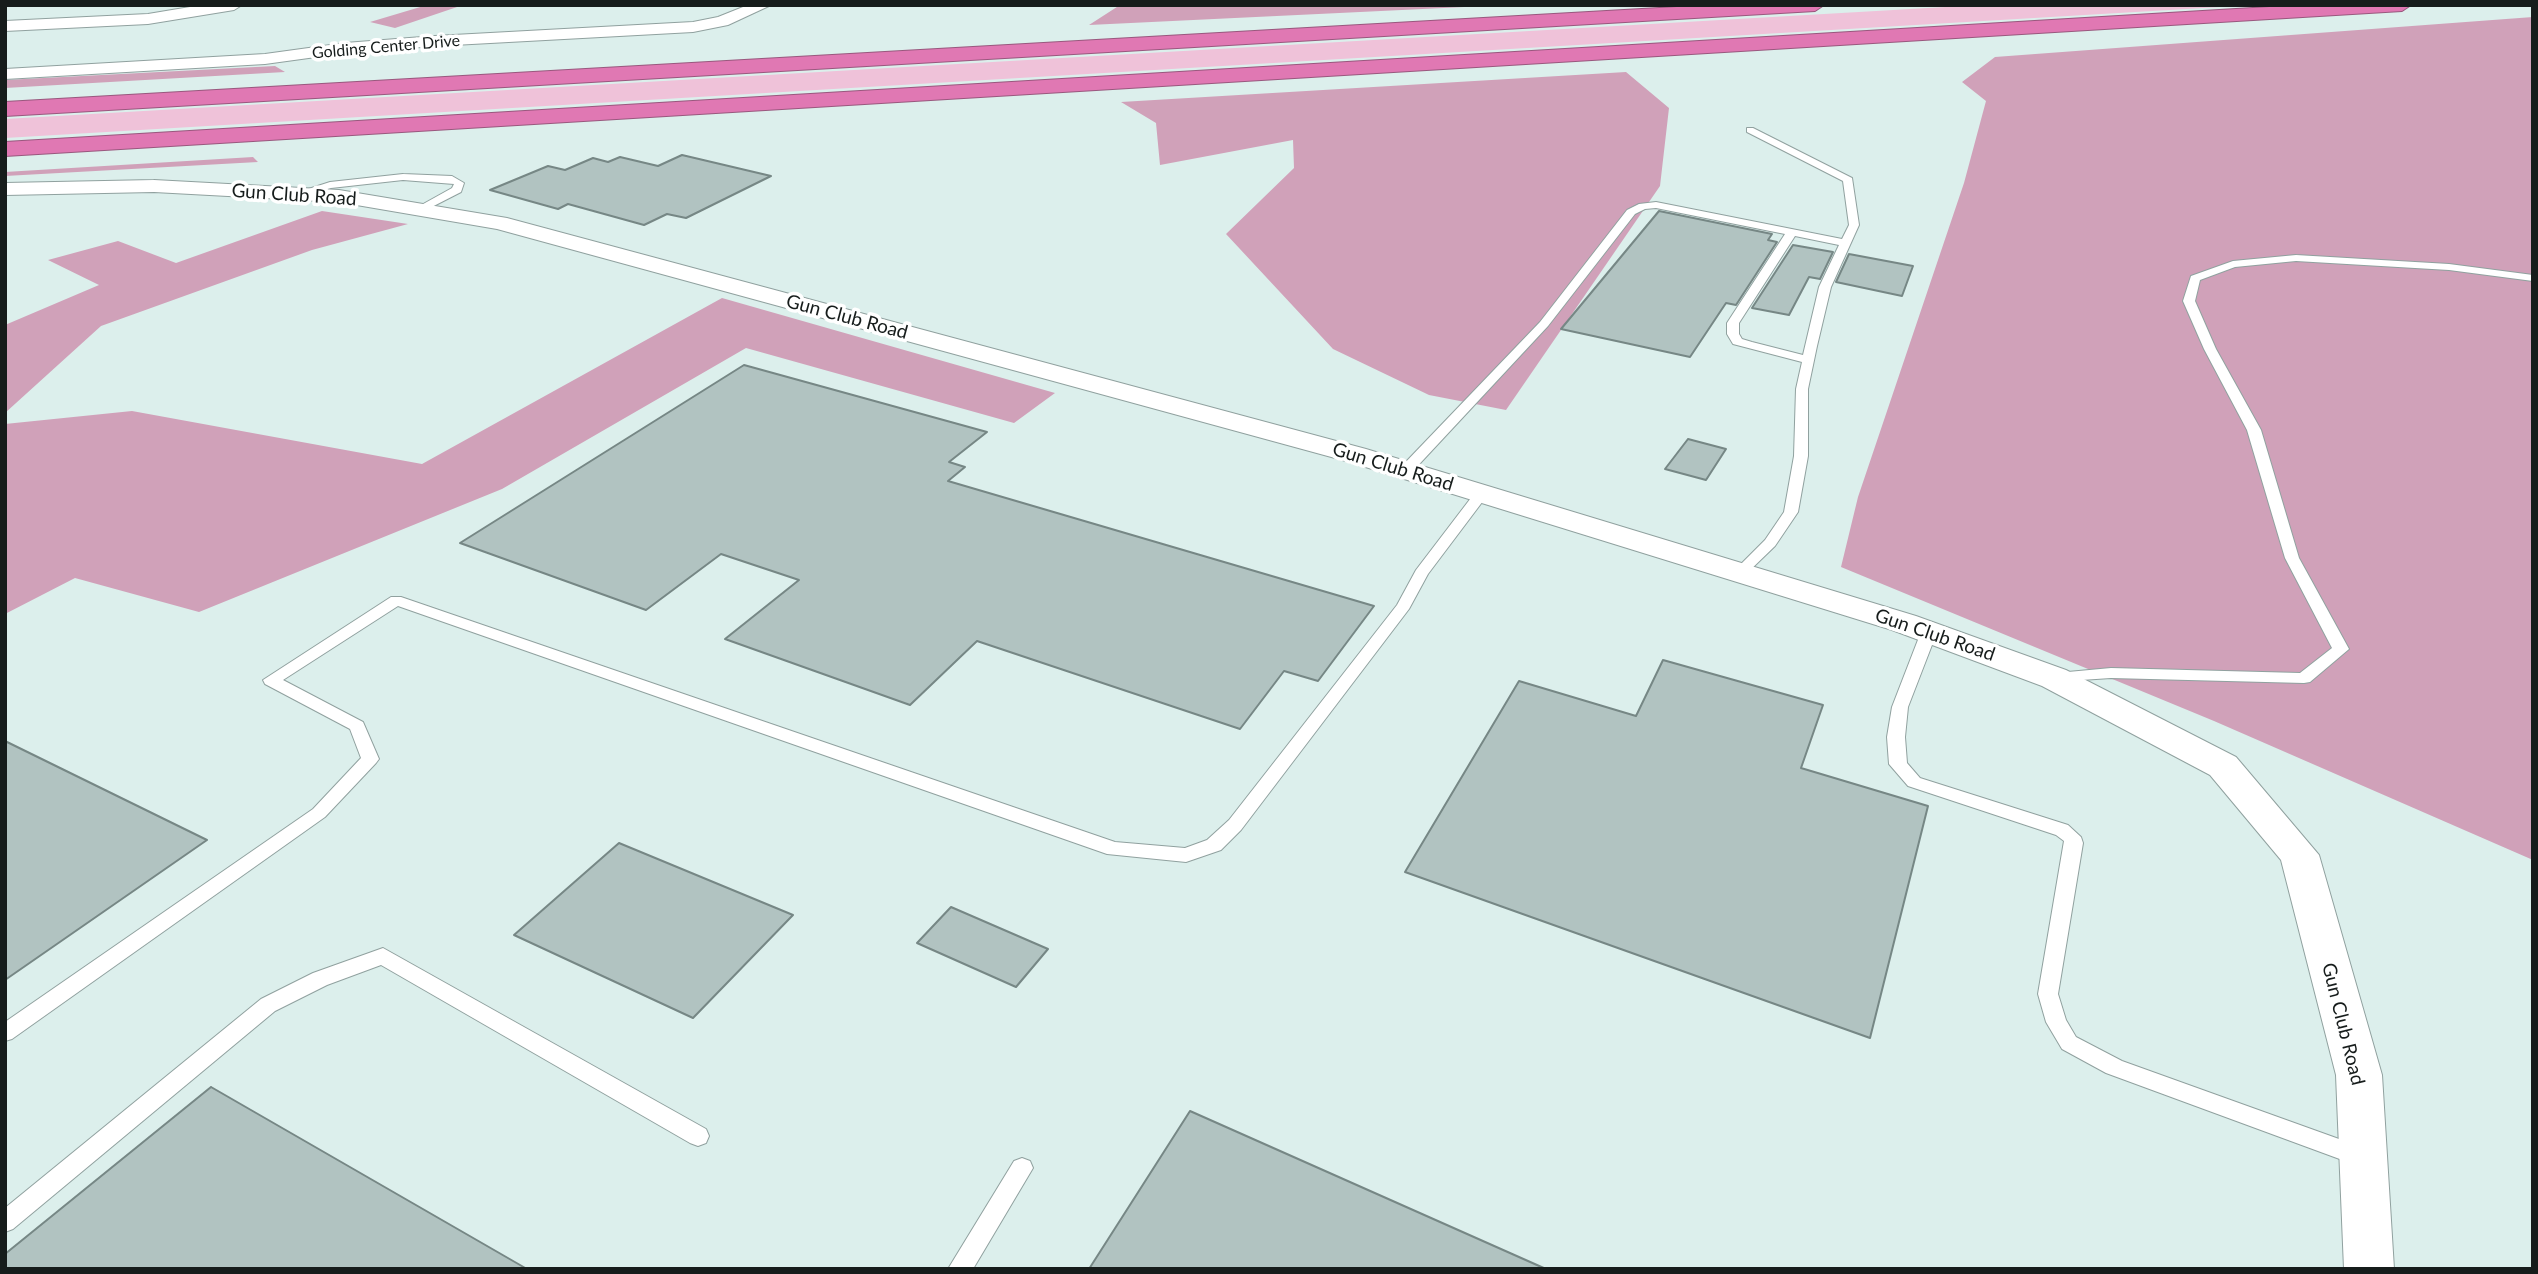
<!DOCTYPE html>
<style>
body{margin:0}
#map{position:relative;width:2538px;height:1274px;overflow:hidden;background:#dcefec;font-family:Lato,sans-serif}
canvas{display:block}
.frame{position:absolute;inset:0;border:7px solid #161c1b;pointer-events:none}
</style>
<div id="map">
<canvas width="2538" height="1274"></canvas>
<div class="frame"></div>
</div>
<script>
const c = document.querySelector('canvas').getContext('2d');
c.lineJoin = 'round';
function fillPath(path, color) { c.fillStyle = color; c.fill(path, 'evenodd'); }
const shape = rows => new Path2D(rows.map(r => 'M' + r).join(''));
function stroke(path, color, width, dash) { c.strokeStyle = color; c.lineWidth = width; c.lineCap = dash ? 'butt' : 'round'; c.setLineDash(dash || []); c.stroke(path); }
function drawText(font, color, halo, rows, align = 'center') {
  c.font = font + ' Lato,sans-serif'; c.lineWidth = 7; c.setLineDash([]); c.textBaseline = 'middle'; c.strokeStyle = halo; c.fillStyle = color; for (const [text, x, y, turn = 0] of rows) {
    c.save(); c.translate(x, y); c.rotate((+turn || 0) * Math.PI / 180); c.textAlign = isNaN(turn) ? turn : align; if (halo) c.strokeText(text, 0, 0); c.fillText(text, 0, 0); c.restore();
  }
}
const green = shape([
 [1980,5,2254,5,5,138,5,119]
]);
const forest = shape([
 [427,5,463,5,395,28,370,22],
 [1120,5,1506,5,1089,25],
 [2533,17,2533,860,2214,721,1841,567,1858,497,1964,183,1986,101,1962,82,1995,57],
 [275,66,285,72,5,88,5,80],
 [1626,72,1669,108,1660,186,1506,410,1429,395,1333,349,1226,234,1294,168,1293,140,1160,165,1156,123,1121,102],
 [253,157,258,162,5,176,5,172],
 [322,211,408,224,312,250,101,326,5,413,5,325,99,285,48,260,118,241,176,263],
 [722,298,1055,393,1014,423,746,348,502,489,199,612,75,578,5,614,5,424,132,411,422,464]
]);
const building = shape([
 [682,155,771,176,686,218,667,214,644,225,568,204,558,209,490,190,548,166,565,170,593,158,608,162,620,157,658,166,682,155],
 [1659,211,1772,234,1768,240,1777,242,1736,305,1726,303,1690,357,1561,329,1659,211],
 [1793,245,1833,252,1820,279,1809,277,1789,315,1752,308,1793,245],
 [1849,254,1913,266,1902,296,1836,282,1849,254],
 [744,365,987,432,949,462,965,467,948,481,1374,606,1318,681,1284,671,1240,729,977,641,910,705,725,639,799,580,721,554,646,610,460,543,744,365],
 [1688,439,1726,449,1706,480,1665,469,1688,439],
 [1663,660,1823,705,1801,768,1928,806,1870,1038,1405,872,1519,681,1636,716,1663,660],
 [5,741,207,840,5,980,5,741],
 [619,843,793,915,693,1018,514,935,619,843],
 [951,907,1048,949,1016,987,917,943,951,907],
 [211,1087,527,1269,5,1269,5,1254,211,1087],
 [1190,1111,1546,1269,1089,1269,1190,1111]
]);
const lane = shape([
 [1747,128,1753,128,1852,178,1859,225,1831,287,1817,346,1808,389,1808,456,1798,512,1775,546,1745,575,1740,576,1733,572,1765,540,1784,512,1794,456,1796,389,1802,362,1733,344,1727,334,1727,323,1785,234,1656,208,1645,209,1635,214,1548,326,1411,473,1401,473,1399,470,1401,467,1540,322,1627,210,1639,204,1656,202,1842,239,1849,225,1843,181,1747,132,1747,128],
 [1795,236,1839,245,1819,287,1803,355,1752,342,1742,339,1739,334,1739,323,1795,236],
 [403,174,452,176,464,183,461,192,420,213,416,212,416,208,452,188,454,184,403,180,331,188,298,197,293,194,330,182,403,174],
 [2296,255,2449,264,2533,275,2533,281,2449,270,2296,261,2235,267,2200,280,2195,301,2216,349,2261,430,2299,558,2349,649,2310,682,2304,683,2111,678,2051,682,2049,678,2051,674,2057,673,2111,668,2300,673,2332,648,2285,558,2247,430,2204,349,2183,301,2191,276,2233,261,2296,255],
 [1482,489,1489,493,1428,574,1409,609,1241,830,1221,850,1186,862,1107,854,398,606,283,680,363,722,379,759,376,763,325,817,12,1039,5,1041,5,1022,313,809,361,758,350,729,265,684,263,680,391,597,401,597,1115,842,1185,848,1207,840,1229,820,1397,605,1416,570,1477,490,1482,489],
 [1929,627,1937,632,1908,707,1905,737,1907,763,1920,778,2068,825,2081,837,2083,843,2058,994,2066,1020,2076,1037,2122,1061,2364,1148,2367,1155,2364,1162,2356,1165,2106,1073,2062,1049,2046,1022,2038,994,2064,841,2056,835,1908,786,1889,764,1887,737,1892,707,1921,632,1929,627],
 [383,948,706,1129,709,1136,706,1143,698,1146,690,1143,381,965,327,985,275,1011,13,1229,5,1232,5,1208,261,999,313,973,383,948],
 [1022,1158,1030,1161,1033,1168,973,1269,948,1269,1014,1161,1022,1158]
]);
const street = shape([
 [202,5,242,5,234,10,148,24,5,31,5,21,148,14,202,5],
 [748,5,771,5,728,25,693,32,435,46,345,53,265,64,5,79,5,69,265,54,345,43,435,36,693,22,718,17,748,5],
 [154,180,339,190,507,218,1366,449,1916,616,2066,670,2236,757,2319,855,2382,1075,2394,1269,2344,1269,2336,1075,2281,860,2210,775,2042,686,1892,630,1346,461,497,229,339,202,154,192,5,195,5,183,154,180]
]);
const highway = shape([
 [1712,5,1824,5,1815,11,5,116,5,102,1712,5],
 [2303,5,2411,5,2402,11,5,156,5,142,2303,5]
]);
const farStreetnames = [
 ["Golding Center Drive",386,47,-5]
];
const streetNames = [
 ["Gun Club Road",294,195,4],
 ["Gun Club Road",847,317,15],
 ["Gun Club Road",1393,467,17],
 ["Gun Club Road",1935,635,19],
 ["Gun Club Road",2343,1024,76]
];
fillPath(green, '#efc2d9');
fillPath(forest, '#d0a1b9');
fillPath(building, '#b1c3c1');
stroke(building, '#768785', 2);
stroke(lane, '#90a19f', 2);
stroke(street, '#90a19f', 2);
stroke(highway, '#99587e', 2);
fillPath(lane, '#fff');
fillPath(street, '#fff');
fillPath(highway, '#e078b3');
drawText('16px', '#161c1b', '#fff', farStreetnames);
drawText('19px', '#161c1b', '#fff', streetNames);
</script>
